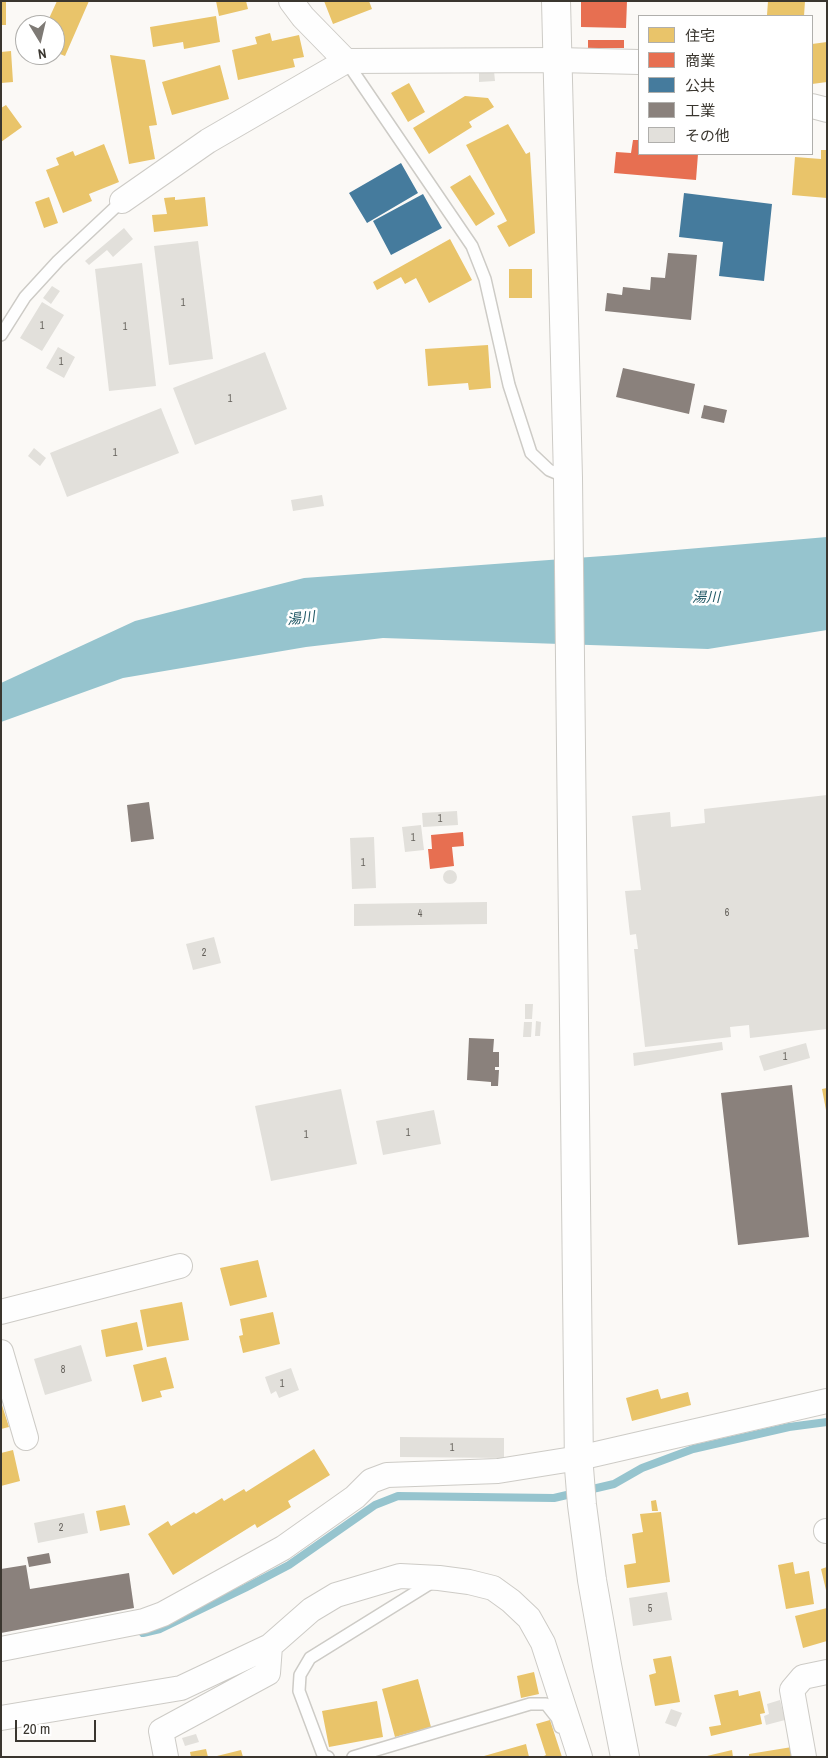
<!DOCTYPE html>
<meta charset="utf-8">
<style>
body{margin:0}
#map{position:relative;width:828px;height:1758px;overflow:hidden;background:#fbf9f6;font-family:"Archivo Narrow","Noto Sans JP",sans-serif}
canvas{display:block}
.frame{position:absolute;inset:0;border:2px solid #3a362f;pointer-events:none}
.legend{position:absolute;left:638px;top:15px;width:175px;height:140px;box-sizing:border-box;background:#fff;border:1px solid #b0afac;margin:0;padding:6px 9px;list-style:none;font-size:15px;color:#3a362f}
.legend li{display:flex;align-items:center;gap:10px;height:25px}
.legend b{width:25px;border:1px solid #b0afac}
.north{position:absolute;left:15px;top:15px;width:50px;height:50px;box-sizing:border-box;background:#fff;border:1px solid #b0afac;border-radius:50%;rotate:171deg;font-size:14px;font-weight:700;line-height:20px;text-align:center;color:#3a362f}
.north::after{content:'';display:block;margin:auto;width:18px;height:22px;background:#7e7a75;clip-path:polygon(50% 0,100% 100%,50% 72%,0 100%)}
.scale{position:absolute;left:15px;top:1720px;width:81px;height:22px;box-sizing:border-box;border:2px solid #3a362f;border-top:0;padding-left:6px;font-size:15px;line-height:18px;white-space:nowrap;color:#3a362f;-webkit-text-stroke:4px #fff;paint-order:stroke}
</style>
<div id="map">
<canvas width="828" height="1758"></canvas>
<div class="frame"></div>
<ul class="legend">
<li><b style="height:14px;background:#e9c46a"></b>住宅</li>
<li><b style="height:14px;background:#e76f51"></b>商業</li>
<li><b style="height:14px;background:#457b9d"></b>公共</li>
<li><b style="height:14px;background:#8a817c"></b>工業</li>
<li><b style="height:14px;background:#e2e0db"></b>その他</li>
</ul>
<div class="north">N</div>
<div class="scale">20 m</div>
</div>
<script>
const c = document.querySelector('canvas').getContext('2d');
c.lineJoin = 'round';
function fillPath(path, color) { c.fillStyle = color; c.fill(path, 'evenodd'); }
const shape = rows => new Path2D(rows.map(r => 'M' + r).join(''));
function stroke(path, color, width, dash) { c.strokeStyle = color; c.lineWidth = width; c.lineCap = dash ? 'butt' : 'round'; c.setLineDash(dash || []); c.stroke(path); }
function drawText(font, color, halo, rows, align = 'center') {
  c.font = font + ' "Archivo Narrow","Noto Sans JP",sans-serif'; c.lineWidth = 5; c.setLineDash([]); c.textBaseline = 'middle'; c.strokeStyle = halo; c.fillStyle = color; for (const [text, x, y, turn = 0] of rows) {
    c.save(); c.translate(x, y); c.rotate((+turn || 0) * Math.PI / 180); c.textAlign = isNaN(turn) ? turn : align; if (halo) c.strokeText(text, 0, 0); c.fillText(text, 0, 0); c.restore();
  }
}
const water = shape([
 [827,537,827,630,708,649,383,638,306,647,123,678,1,722,1,683,135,621,304,578,617,555]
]);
const homes = shape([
 [1,1,6,1,6,25,1,25],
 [57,1,89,1,65,56,55,52,55,25,46,25],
 [216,1,246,1,248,9,219,16],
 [324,1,369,1,372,9,333,24],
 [768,1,805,1,804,16,767,15],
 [216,16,220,42,184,49,183,42,153,47,150,27],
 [270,33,272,41,299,35,304,57,293,59,295,67,238,80,232,50,257,44,255,37],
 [827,42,827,82,812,84,812,44],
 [11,51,13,82,1,83,1,52],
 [110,55,145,60,157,125,149,126,155,159,129,164],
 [220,65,229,99,172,115,162,82],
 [409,83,425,112,408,122,391,93],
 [465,96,488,98,494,107,469,122,472,127,429,154,413,128],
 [6,105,22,127,1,142,1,108],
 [508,124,526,154,530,152,535,233,509,247,497,226,507,221,466,145],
 [104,144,119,182,89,194,92,201,63,213,46,170,59,165,56,158,73,151,75,156],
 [821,150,827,150,827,198,792,195,795,157,821,159],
 [470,175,495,214,476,226,450,187],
 [49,197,58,223,44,228,35,202],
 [175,197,175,200,205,197,208,226,154,232,152,215,167,214,164,198],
 [450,239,472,280,429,303,416,278,405,284,401,277,377,290,373,282],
 [509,269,532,269,532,298,509,298],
 [488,345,491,388,469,390,468,383,428,386,425,349],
 [827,1088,827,1110,826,1110,822,1089],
 [258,1260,267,1297,230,1306,220,1268],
 [182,1302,189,1340,147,1347,140,1310],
 [273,1312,280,1344,243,1353,239,1336,243,1335,240,1319],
 [137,1322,143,1350,106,1357,101,1330],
 [166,1357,174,1388,160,1391,162,1397,142,1402,133,1365],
 [658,1389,661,1399,688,1392,691,1405,632,1421,626,1398],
 [1,1402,9,1427,1,1429],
 [314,1449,330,1475,288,1501,291,1507,257,1528,255,1524,173,1575,148,1534,168,1521,171,1526,194,1512,196,1514,222,1498,224,1501,244,1489,246,1492],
 [13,1450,20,1481,1,1486,1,1453],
 [656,1500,658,1511,652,1511,651,1501],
 [125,1505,130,1525,100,1531,96,1511],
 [661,1512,670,1582,627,1588,624,1565,636,1563,632,1534,643,1532,640,1514],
 [793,1562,795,1574,809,1571,814,1604,786,1609,778,1565],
 [827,1567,827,1590,826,1590,821,1569],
 [827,1608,827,1641,803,1648,795,1616],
 [671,1656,680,1702,655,1706,649,1675,656,1673,653,1659],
 [534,1672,539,1694,521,1698,517,1676],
 [418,1679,431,1727,395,1737,382,1689],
 [738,1690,739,1696,760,1691,765,1713,760,1714,762,1724,711,1736,709,1727,721,1725,714,1695],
 [377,1701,383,1737,329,1747,322,1711],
 [550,1720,562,1757,542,1757,546,1755,536,1724],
 [526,1744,529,1757,484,1757,484,1756],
 [792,1747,794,1757,749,1757,749,1754],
 [206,1749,208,1757,191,1757,190,1752],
 [241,1750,243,1757,217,1757,217,1756],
 [732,1750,733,1757,707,1757,707,1756]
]);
const shops = shape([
 [581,1,627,1,626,28,581,27],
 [588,40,624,40,624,48,588,48],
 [633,140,639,140,639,154,698,154,696,180,614,173,616,152,631,153],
 [463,832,464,846,452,847,454,866,430,869,428,849,432,849,431,835]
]);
const public = shape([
 [401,163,418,193,367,223,349,193],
 [684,193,772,204,764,281,719,276,723,242,679,237],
 [423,194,442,228,391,255,373,221]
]);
const industry = shape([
 [668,253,697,255,691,320,605,311,607,293,622,295,623,287,650,290,651,277,665,278],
 [623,368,695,384,689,414,616,397],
 [704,405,727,410,724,423,701,418],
 [149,802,154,839,131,842,127,805],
 [469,1038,494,1039,493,1052,499,1052,499,1067,495,1067,495,1070,499,1070,498,1086,491,1086,491,1082,467,1080],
 [792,1085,809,1237,738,1245,721,1093],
 [49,1553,51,1563,29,1567,27,1557],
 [26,1565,30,1589,129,1573,134,1608,1,1633,1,1569]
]);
const stream = shape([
 [143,1633,160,1629,245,1588,289,1565,375,1505,398,1496,554,1498,614,1484,642,1468,693,1449,789,1427,827,1422]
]);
const building = shape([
 [494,71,495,81,479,82,479,72],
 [124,228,133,239,113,257,107,250,89,265,85,261],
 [198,241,213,359,169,365,154,246],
 [142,263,156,386,109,391,95,269],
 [52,286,60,291,51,304,43,298],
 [42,302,64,315,42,351,20,338],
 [58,347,75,357,64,378,46,368],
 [265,352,287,409,195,445,173,388],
 [161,408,179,453,67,497,50,453],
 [34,448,46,458,40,466,28,456],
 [322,495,324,506,293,511,291,500],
 [827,795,827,1029,750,1038,749,1025,730,1027,731,1037,645,1047,634,949,638,949,636,934,630,935,625,891,641,890,632,816,670,812,671,827,705,823,704,809],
 [457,811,458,825,423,827,422,813],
 [421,825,424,850,405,852,402,827],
 [374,837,376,888,352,889,350,838],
 '443 877a7 7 0 1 1 14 0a7 7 0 1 1-14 0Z',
 [487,902,487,924,354,926,354,904],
 [214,937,221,963,193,970,186,944],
 [525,1004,533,1004,532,1019,525,1019],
 [536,1021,541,1022,540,1036,535,1036],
 [524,1022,532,1022,531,1037,523,1037],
 [722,1042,723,1050,634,1066,633,1053],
 [806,1043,810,1058,764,1071,759,1056],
 [341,1089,357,1164,271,1181,255,1106],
 [434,1110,441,1144,383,1155,376,1121],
 [81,1345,92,1381,45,1395,34,1359],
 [291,1368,299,1390,279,1398,276,1391,271,1394,265,1377],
 [400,1437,504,1438,504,1458,400,1457],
 [84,1513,88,1533,38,1543,34,1523],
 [667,1592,672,1620,633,1626,629,1598],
 [780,1700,785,1720,766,1725,764,1716,769,1714,767,1704],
 [671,1709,682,1713,676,1727,665,1723],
 [196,1734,199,1742,185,1746,182,1738]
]);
const service = shape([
 [346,61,472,246,485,279,509,385,531,453,549,470,568,478],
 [1,335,25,297,58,261,122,201],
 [328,1757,323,1755,299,1691,300,1675,310,1658,434,1581],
 [353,1757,530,1704,546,1704,557,1718,560,1727]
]);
const minor = shape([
 [291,1,303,17,346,61],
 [812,106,827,110],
 [122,201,208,141,346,61,558,60,639,62],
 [1,1312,180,1266],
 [1,1352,26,1438],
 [826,1531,827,1531],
 [1,1649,144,1621,163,1614,283,1548,355,1497,371,1481,387,1475,498,1471,579,1458,827,1401],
 [1,1718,181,1688,270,1646],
 [166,1757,161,1731,268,1673,270,1646,311,1610,336,1595,400,1576,439,1578,469,1582,493,1588,511,1601,529,1618,543,1643,580,1757],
 [804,1757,792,1690,803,1677,827,1672]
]);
const tertiary = shape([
 [556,1,568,478,579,1468,582,1505,592,1580,607,1665,625,1757]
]);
const numberNames = [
 ["1",183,303],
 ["1",42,326],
 ["1",125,327],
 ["1",61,362],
 ["1",230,399],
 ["1",115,453],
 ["1",440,819],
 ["1",413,838],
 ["1",363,863],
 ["6",727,913],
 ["4",420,914],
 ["2",204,953],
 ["1",785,1057],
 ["1",408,1133],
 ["1",306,1135],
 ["8",63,1370],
 ["1",282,1384],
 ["1",452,1448],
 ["2",61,1528],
 ["5",650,1609]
];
const waterNames = [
 ["湯川",706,598],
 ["湯川",301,619,-7]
];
fillPath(water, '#96c4ce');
fillPath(homes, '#e9c46a');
fillPath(shops, '#e76f51');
fillPath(public, '#457b9d');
fillPath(industry, '#8a817c');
stroke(stream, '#96c4ce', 8);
fillPath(building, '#e2e0db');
stroke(service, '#cdcbc6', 14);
stroke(minor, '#cdcbc6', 26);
stroke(tertiary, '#cdcbc6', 30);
stroke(service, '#fefefe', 11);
stroke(minor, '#fefefe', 24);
stroke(tertiary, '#fefefe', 28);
drawText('10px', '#64605a', null, numberNames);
drawText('italic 14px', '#235a67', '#fff', waterNames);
</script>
